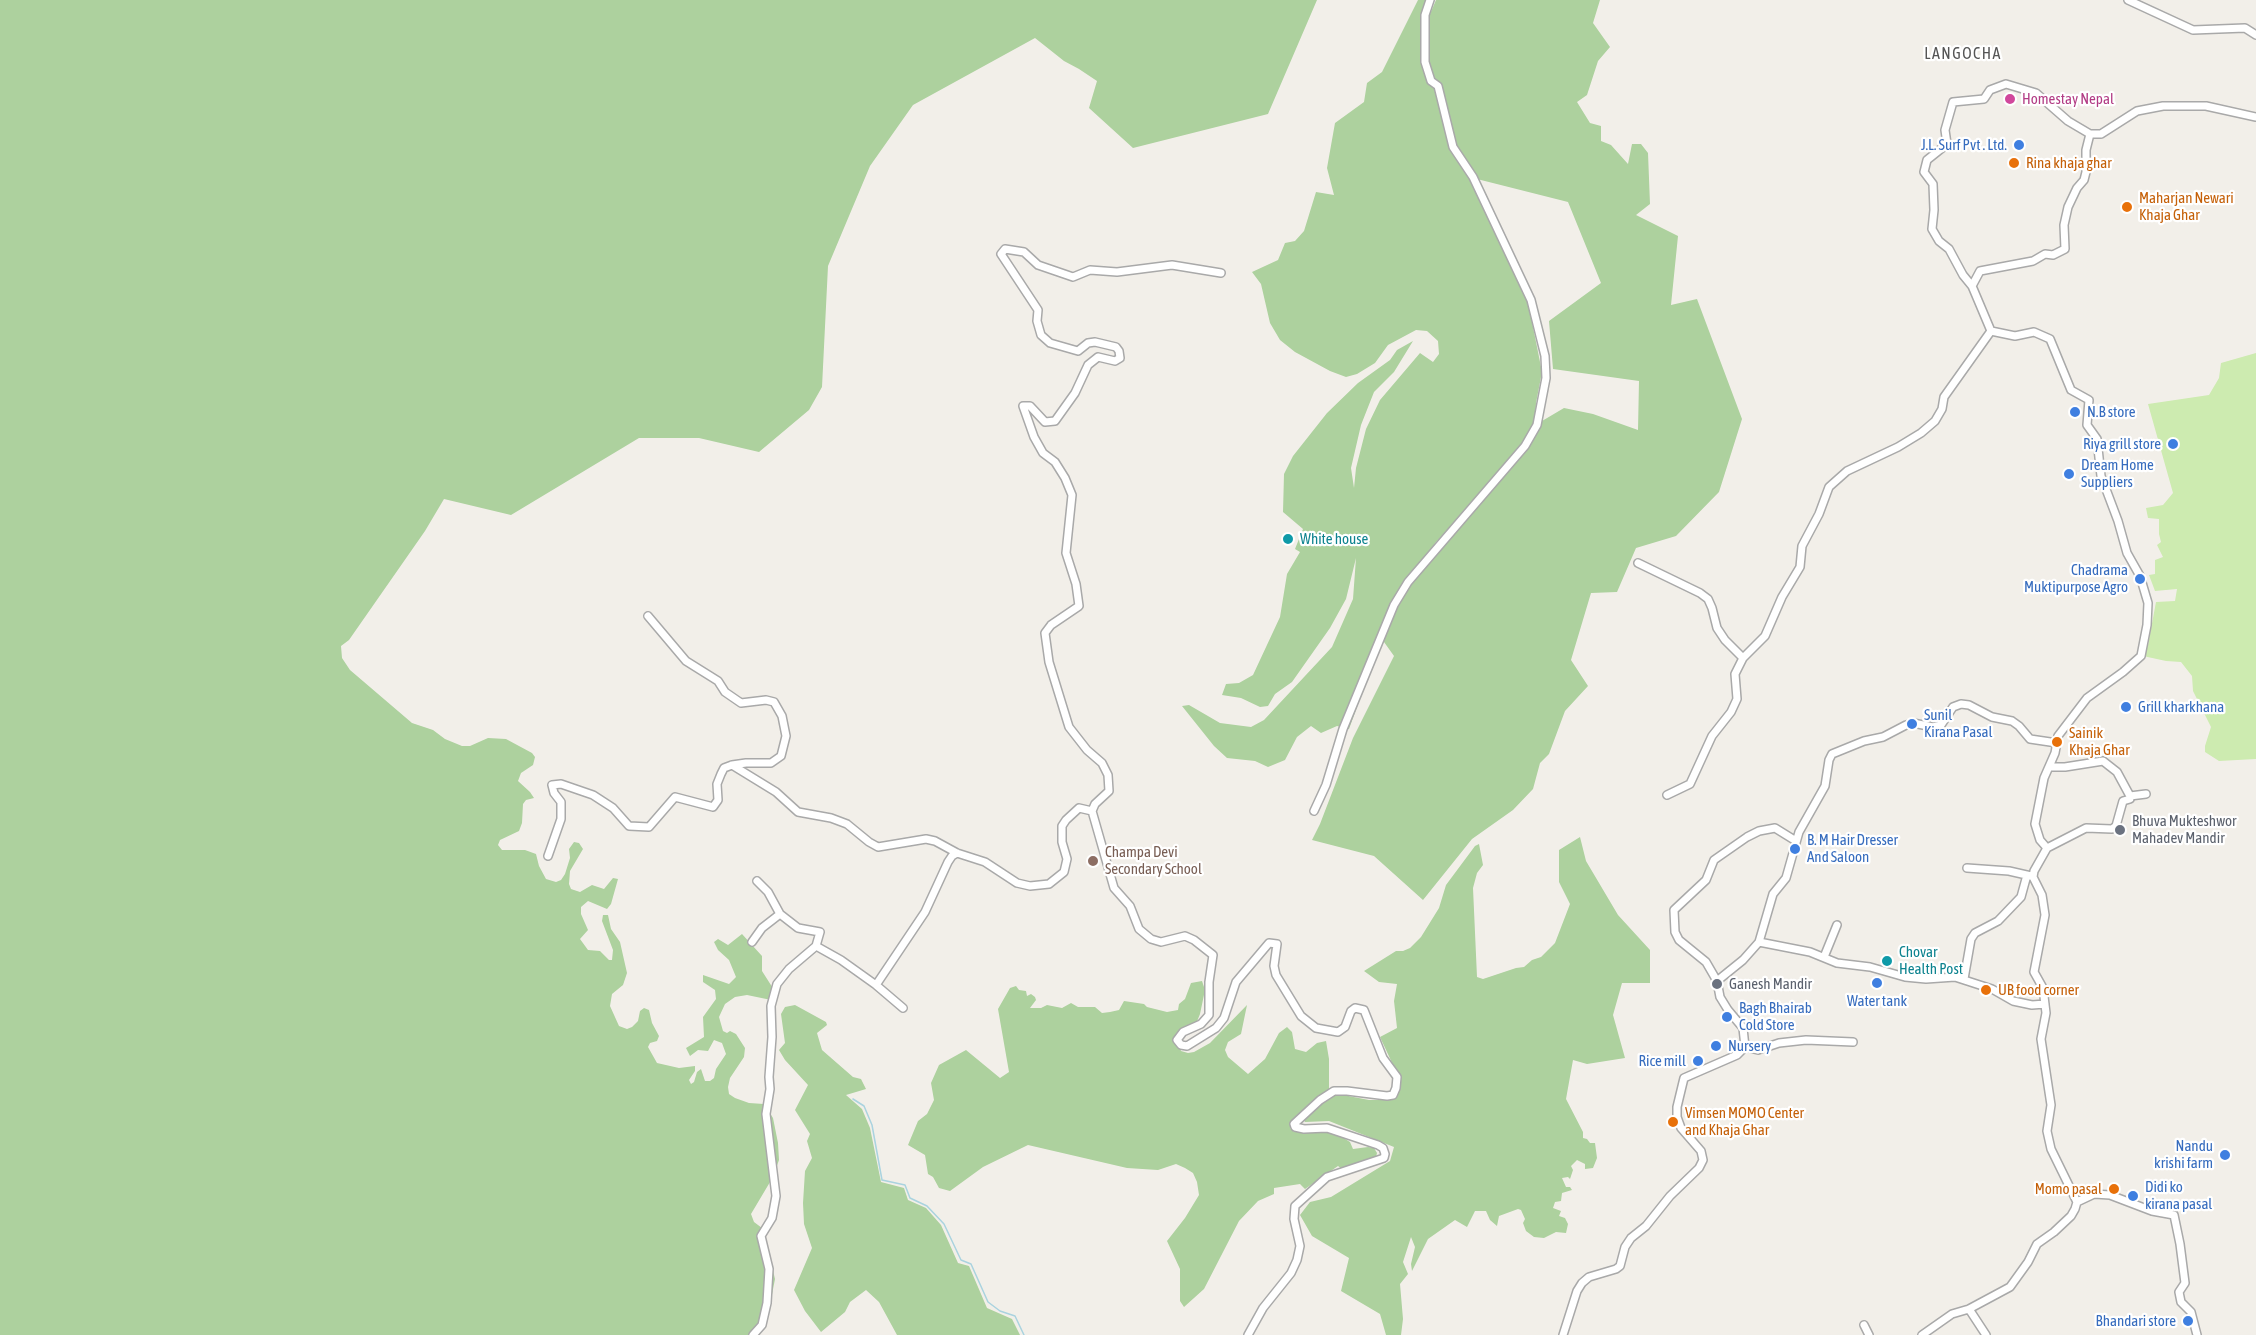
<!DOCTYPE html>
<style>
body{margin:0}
canvas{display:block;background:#f2efe9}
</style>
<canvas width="2256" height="1335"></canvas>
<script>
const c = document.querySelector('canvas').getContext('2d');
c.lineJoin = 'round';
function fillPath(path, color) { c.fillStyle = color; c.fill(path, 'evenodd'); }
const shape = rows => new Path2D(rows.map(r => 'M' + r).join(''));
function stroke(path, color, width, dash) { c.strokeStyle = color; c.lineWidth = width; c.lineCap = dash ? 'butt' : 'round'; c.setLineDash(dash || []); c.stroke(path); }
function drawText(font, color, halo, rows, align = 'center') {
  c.font = font + ' "Asap Condensed",sans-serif'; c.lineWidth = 4.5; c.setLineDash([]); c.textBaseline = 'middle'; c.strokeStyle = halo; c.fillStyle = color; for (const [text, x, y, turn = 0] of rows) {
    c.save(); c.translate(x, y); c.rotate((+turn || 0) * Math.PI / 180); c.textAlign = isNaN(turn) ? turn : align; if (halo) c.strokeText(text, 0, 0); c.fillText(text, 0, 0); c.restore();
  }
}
const grass = shape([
 [2256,353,2256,759,2219,761,2205,752,2205,746,2211,727,2193,691,2192,676,2181,662,2166,661,2143,656,2148,645,2156,602,2175,601,2177,589,2155,591,2149,575,2155,574,2155,560,2163,557,2157,545,2161,542,2159,534,2159,519,2148,518,2146,508,2163,505,2173,493,2148,404,2209,395,2219,378,2221,363]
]);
const forest = shape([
 [0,0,1317,0,1268,114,1133,148,1089,108,1097,81,1079,69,1064,61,1035,38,913,105,870,166,828,266,822,387,809,410,759,452,699,438,639,438,511,515,444,499,425,531,349,640,341,646,342,658,350,670,412,723,433,730,445,739,462,746,470,746,488,738,506,739,532,753,535,757,533,765,521,773,518,781,530,792,534,798,526,800,523,804,522,823,519,831,500,840,498,845,502,850,525,850,536,854,539,866,546,879,556,882,561,880,565,874,570,858,569,849,574,842,579,843,583,849,570,871,569,884,571,889,580,892,592,885,604,889,613,878,618,879,611,904,607,909,588,901,581,907,581,914,588,930,580,939,588,950,600,951,609,960,612,960,613,950,602,921,603,915,608,915,611,929,620,942,627,973,623,985,612,994,610,1006,619,1026,627,1029,632,1027,638,1021,640,1011,644,1008,649,1010,652,1023,659,1036,657,1041,650,1043,648,1047,657,1063,679,1068,695,1066,695,1071,689,1080,691,1084,694,1082,697,1072,701,1069,705,1081,710,1081,714,1078,716,1069,726,1054,722,1043,714,1040,708,1051,698,1050,690,1056,686,1048,704,1037,703,1017,716,999,715,990,703,982,703,975,729,984,736,977,729,960,718,950,714,942,718,939,728,945,742,934,762,956,762,971,776,993,778,998,776,1001,747,995,735,997,725,1004,719,1017,723,1031,727,1033,730,1031,736,1034,745,1048,744,1057,730,1078,728,1087,729,1094,735,1098,749,1103,764,1104,773,1118,778,1143,779,1160,773,1177,751,1214,754,1222,766,1231,766,1242,775,1279,768,1315,756,1335,0,1335],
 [1418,0,1427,0,1427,64,1430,52,1430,14,1436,0,1600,0,1593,23,1610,47,1598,61,1587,95,1577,102,1590,123,1601,126,1601,141,1611,145,1628,164,1632,144,1641,144,1648,153,1650,204,1636,215,1678,236,1671,305,1697,299,1742,419,1719,492,1676,536,1636,548,1617,592,1591,593,1571,660,1588,686,1565,711,1549,754,1540,763,1533,789,1513,810,1472,839,1423,900,1374,856,1312,840,1320,824,1353,738,1394,656,1384,642,1379,647,1349,729,1337,726,1321,733,1311,726,1297,737,1285,760,1268,767,1255,761,1227,758,1214,746,1182,706,1189,705,1220,723,1251,727,1264,720,1332,647,1353,599,1356,558,1346,599,1330,628,1292,682,1275,694,1268,706,1260,707,1241,698,1222,695,1226,684,1239,683,1253,675,1280,617,1287,574,1300,552,1295,549,1303,529,1283,512,1284,474,1293,456,1327,413,1358,383,1390,360,1397,350,1413,341,1394,372,1374,392,1361,425,1351,468,1354,488,1356,468,1366,429,1380,400,1420,353,1433,362,1439,354,1438,341,1427,331,1416,330,1388,345,1375,363,1357,374,1346,377,1330,371,1295,352,1280,340,1270,323,1261,284,1252,272,1278,260,1285,243,1295,241,1304,231,1316,192,1334,195,1327,168,1335,123,1364,102,1367,83,1382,72],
 [1473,178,1568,202,1601,283,1549,321,1553,369,1639,381,1638,430,1593,414,1564,408,1542,421,1535,428,1536,403,1542,372,1527,297],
 [1491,482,1413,574,1436,542],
 [1580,837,1586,861,1618,915,1650,950,1650,983,1622,983,1613,1015,1625,1058,1587,1064,1573,1060,1566,1099,1583,1132,1583,1138,1587,1139,1590,1143,1595,1143,1597,1158,1593,1168,1585,1169,1585,1164,1577,1160,1571,1166,1573,1170,1570,1179,1568,1177,1562,1178,1566,1187,1570,1187,1572,1190,1562,1193,1561,1201,1555,1202,1553,1208,1561,1211,1559,1216,1565,1218,1568,1224,1566,1233,1556,1232,1544,1238,1534,1237,1526,1231,1523,1223,1525,1219,1521,1210,1518,1209,1499,1216,1497,1226,1490,1220,1486,1211,1475,1211,1467,1227,1455,1220,1428,1239,1412,1271,1411,1264,1415,1247,1411,1237,1403,1262,1408,1274,1400,1284,1403,1319,1401,1335,1386,1335,1380,1314,1341,1291,1349,1258,1312,1236,1300,1215,1310,1202,1331,1197,1390,1161,1394,1147,1329,1121,1305,1122,1303,1119,1323,1102,1338,1094,1369,1100,1388,1100,1394,1098,1400,1084,1394,1067,1380,1037,1397,1028,1394,1001,1397,984,1379,982,1364,971,1396,951,1403,951,1410,948,1421,937,1439,908,1446,885,1475,846,1479,844,1483,865,1477,873,1473,888,1477,977,1483,979,1516,968,1524,967,1532,960,1541,957,1555,943,1570,904,1559,882,1559,850],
 [1202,981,1205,990,1200,1014,1196,1024,1180,1041,1179,1044,1181,1051,1188,1053,1194,1052,1210,1043,1247,1005,1241,1034,1228,1042,1225,1050,1228,1057,1248,1074,1265,1059,1279,1033,1287,1027,1292,1032,1295,1049,1306,1052,1317,1043,1326,1041,1329,1059,1329,1091,1317,1097,1307,1106,1290,1128,1294,1132,1314,1130,1325,1132,1342,1137,1350,1142,1353,1149,1368,1147,1374,1148,1377,1153,1376,1157,1342,1169,1338,1166,1305,1189,1300,1184,1274,1188,1274,1194,1258,1201,1239,1221,1204,1289,1184,1307,1180,1301,1180,1269,1167,1241,1185,1218,1199,1195,1197,1182,1193,1173,1185,1168,1176,1164,1158,1170,1127,1168,1028,1145,983,1167,950,1191,939,1188,933,1177,928,1174,925,1155,908,1145,918,1121,927,1114,934,1100,931,1083,939,1065,966,1050,1000,1078,1009,1072,998,1009,1010,988,1016,986,1019,990,1026,991,1027,996,1031,994,1035,997,1036,1000,1030,1008,1041,1008,1047,1005,1062,1008,1071,1003,1078,1007,1095,1007,1102,1013,1110,1012,1119,1010,1124,1001,1144,1004,1147,1007,1167,1012,1178,1010,1179,1004,1185,999,1191,983],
 [795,1005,826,1022,827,1025,817,1033,822,1050,853,1077,861,1079,866,1089,846,1095,862,1109,870,1128,881,1182,904,1188,908,1200,926,1208,941,1225,958,1263,969,1266,987,1308,1012,1319,1020,1335,897,1335,879,1302,866,1290,850,1302,845,1312,821,1332,805,1311,794,1290,812,1248,804,1224,803,1203,805,1171,812,1158,807,1141,810,1134,795,1110,808,1085,785,1060,779,1050,785,1043,781,1014,785,1007]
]);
const stream = shape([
 [853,1099,864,1106,872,1125,882,1180,905,1185,910,1198,927,1206,944,1224,961,1260,971,1264,988,1302,1000,1311,1015,1316,1024,1335]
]);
const minor = shape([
 [2128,0,2193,30,2245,28,2256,35],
 [1221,273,1172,265,1117,272,1090,270,1073,277,1038,265,1024,252,1005,249,1001,254,1038,310,1037,321,1041,335,1050,343,1078,351,1088,343,1095,342,1116,347,1119,351,1120,358,1115,361,1098,357,1088,365,1075,393,1055,421,1045,422,1030,406,1023,406,1034,437,1043,453,1055,462,1065,478,1072,495,1066,553,1076,584,1079,606,1051,625,1045,633,1049,662,1069,727,1087,750,1102,763,1108,775,1109,791,1095,804,1092,811,1114,888,1130,906,1139,929,1151,939,1161,942,1185,936,1194,940,1213,955,1209,982,1209,1015,1201,1024,1183,1032,1177,1040,1181,1045,1187,1046,1216,1028,1224,1018,1236,982,1269,943,1277,944,1274,966,1276,975,1301,1016,1316,1028,1338,1032,1345,1027,1351,1011,1355,1008,1364,1010,1383,1058,1397,1077,1396,1088,1393,1095,1387,1096,1347,1091,1334,1091,1320,1100,1294,1124,1295,1127,1304,1129,1327,1128,1378,1145,1383,1148,1385,1154,1384,1158,1327,1177,1295,1206,1294,1219,1300,1246,1297,1260,1291,1273,1263,1308,1248,1335],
 [1972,286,1980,271,2033,261,2045,254,2053,255,2065,249,2064,225,2068,207,2077,188,2084,180,2086,172,2086,150,2090,134],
 [1638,563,1700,593,1708,599,1712,608,1717,628,1725,640,1743,658],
 [648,616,686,661,718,681,725,692,741,703,766,700,774,702,782,716,786,736,781,756,771,763,746,763,732,765,776,792,798,812,831,818,847,824,869,842,878,847,926,839,935,841,957,853,985,862,1017,883,1030,886,1049,884,1064,872,1067,859,1062,842,1062,826,1066,820,1079,808,1092,811],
 [2049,767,2065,767,2103,761,2117,772,2130,796,2146,794],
 [1667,795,1690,784,1712,736,1731,712,1737,699,1735,674,1743,658,1765,636,1782,597,1800,567,1802,546,1819,514,1829,487,1847,471,1898,447,1921,433,1935,421,1942,409,1944,397,1991,331],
 [1314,811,1326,785,1343,729,1394,605,1408,582,1525,446,1537,425,1546,378,1545,356,1531,300,1473,177,1453,147,1438,86,1431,81,1425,62,1425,15,1430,0],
 [2047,848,2086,828,2112,829,2116,826,2123,801,2130,799,2130,796],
 [548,856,561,819,561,802,554,793,552,785,561,784,593,795,613,808,629,826,649,827,675,797,713,807,718,800,717,784,721,774,724,768,732,765],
 [1967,868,2009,871,2031,876],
 [757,881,768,892,780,914,798,928,820,932,816,946],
 [752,942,762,928,780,914],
 [1759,942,1773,894,1786,878,1799,832,1825,786,1829,760,1832,754,1864,741,1883,737,1906,725,1913,723,1933,727,1941,725,1953,707,1961,704,1969,705,1992,717,2012,721,2019,726,2030,739,2057,743],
 [1824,957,1837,925],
 [1964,979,1971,939,1975,933,1998,921,2021,897,2027,875],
 [1717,981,1706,962,1679,940,1675,932,1674,910,1706,880,1714,860,1747,837,1759,831,1775,828,1796,841],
 [903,1008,876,985,925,912,948,862,952,856,957,853],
 [1745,1047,1758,1050,1779,1043,1806,1040,1853,1042],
 [2077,1202,2094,1194,2110,1195,2152,1211,2174,1215,2180,1244,2185,1283,2179,1292,2181,1302,2191,1312,2197,1335],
 [1969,1309,1986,1335],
 [1864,1325,1869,1335],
 [753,1335,762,1325,767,1303,769,1269,761,1236,772,1218,776,1196,766,1114,770,1089,769,1077,772,1037,771,1006,777,984,789,969,816,946,841,960,876,985],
 [1563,1335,1577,1291,1582,1283,1589,1277,1616,1269,1620,1266,1625,1247,1631,1238,1646,1226,1670,1196,1699,1168,1703,1160,1701,1151,1681,1128,1677,1117,1677,1107,1684,1078,1737,1055,1745,1047,1743,1028,1728,1010,1720,997,1717,981,1743,960,1759,942,1810,952,1837,963,1870,967,1905,977,1926,979,1955,977,1992,989,2013,1001,2032,1005,2045,1004],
 [1922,1335,1952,1314,1969,1309,2010,1287,2028,1262,2037,1244,2054,1232,2071,1216,2075,1209,2077,1202,2051,1149,2047,1131,2051,1105,2041,1039,2046,1013,2043,988,2034,972,2045,915,2042,895,2033,877,2034,871,2047,848,2040,840,2035,824,2044,778,2055,753,2058,736,2087,698,2123,672,2141,656,2147,625,2148,603,2140,576,2127,553,2118,521,2101,476,2097,439,2087,425,2089,400,2071,390,2050,339,2034,332,2015,336,1991,331,1972,286,1963,275,1949,249,1939,241,1932,229,1934,210,1933,184,1924,172,1927,160,1947,144,1945,130,1953,102,1984,99,1990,90,2006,84,2036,93,2068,121,2090,134,2101,134,2137,111,2163,106,2206,106,2256,117]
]);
const markers = [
 [2010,99,6,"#d1479c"],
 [2019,145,6,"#3f7fe0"],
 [2014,163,6,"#e8710a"],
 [2127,207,6,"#e8710a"],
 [2075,412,6,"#3f7fe0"],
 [2173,444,6,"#3f7fe0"],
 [2069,474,6,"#3f7fe0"],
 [1288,539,6,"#0f9aa8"],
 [2140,579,6,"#3f7fe0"],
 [2126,707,6,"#3f7fe0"],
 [1912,724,6,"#3f7fe0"],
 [2057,742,6,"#e8710a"],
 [2120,830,6,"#6b7280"],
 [1795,849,6,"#3f7fe0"],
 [1093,861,6,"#8d6e63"],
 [1887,961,6,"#0f9aa8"],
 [1877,983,6,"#3f7fe0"],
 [1717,984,6,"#6b7280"],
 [1986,990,6,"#e8710a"],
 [1727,1017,6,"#3f7fe0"],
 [1716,1046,6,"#3f7fe0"],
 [1698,1061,6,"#3f7fe0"],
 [1673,1122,6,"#e8710a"],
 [2225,1155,6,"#3f7fe0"],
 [2114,1189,6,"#e8710a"],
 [2133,1196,6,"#3f7fe0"],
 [2188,1321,6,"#3f7fe0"]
];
const hotelNames = [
 ["Homestay Nepal",2022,99]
];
const shopNames = [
 ["J.L. Surf Pvt . Ltd.",2007,145,"right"],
 ["N.B store",2087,412],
 ["Riya grill store",2161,444,"right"],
 ["Dream Home",2081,465],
 ["Suppliers",2081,482],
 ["Chadrama",2128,570,"right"],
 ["Muktipurpose Agro",2128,587,"right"],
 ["Grill kharkhana",2138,707],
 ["Sunil",1924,715],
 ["Kirana Pasal",1924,732],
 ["B. M Hair Dresser",1807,840],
 ["And Saloon",1807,857],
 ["Water tank",1877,1001,"center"],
 ["Bagh Bhairab",1739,1008],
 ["Cold Store",1739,1025],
 ["Nursery",1728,1046],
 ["Rice mill",1686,1061,"right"],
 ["Nandu",2213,1146,"right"],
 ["krishi farm",2213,1163,"right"],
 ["Didi ko",2145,1187],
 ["kirana pasal",2145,1204],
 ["Bhandari store",2176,1321,"right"]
];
const foodNames = [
 ["Rina khaja ghar",2026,163],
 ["Maharjan Newari",2139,198],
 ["Khaja Ghar",2139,215],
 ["Sainik",2069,733],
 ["Khaja Ghar",2069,750],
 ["UB food corner",1998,990],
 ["Vimsen MOMO Center",1685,1113],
 ["and Khaja Ghar",1685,1130],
 ["Momo pasal",2102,1189,"right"]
];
const cultureNames = [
 ["White house",1300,539],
 ["Chovar",1899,952],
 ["Health Post",1899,969]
];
const worshipNames = [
 ["Bhuva Mukteshwor",2132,821],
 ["Mahadev Mandir",2132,838],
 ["Ganesh Mandir",1729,984]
];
const educationNames = [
 ["Champa Devi",1105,852],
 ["Secondary School",1105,869]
];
const neighbourhoodNames = [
 ["LANGOCHA",1963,54]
];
fillPath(grass, '#cdebb0');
fillPath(forest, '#add19e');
stroke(stream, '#aad3df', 1.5);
stroke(minor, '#a9a9a9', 10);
stroke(minor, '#fff', 7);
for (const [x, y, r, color] of markers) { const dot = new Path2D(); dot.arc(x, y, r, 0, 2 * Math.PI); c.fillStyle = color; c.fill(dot); stroke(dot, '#fff', 2); }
drawText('15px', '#b23c85', '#fff', hotelNames, 'left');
drawText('15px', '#366cbe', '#fff', shopNames, 'left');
drawText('15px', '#c56008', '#fff', foodNames, 'left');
drawText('15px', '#0d838f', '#fff', cultureNames, 'left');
drawText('15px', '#5b616d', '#fff', worshipNames, 'left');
drawText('15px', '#785e54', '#fff', educationNames, 'left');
c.letterSpacing = '1.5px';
drawText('16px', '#555', '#fff', neighbourhoodNames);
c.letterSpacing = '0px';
</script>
